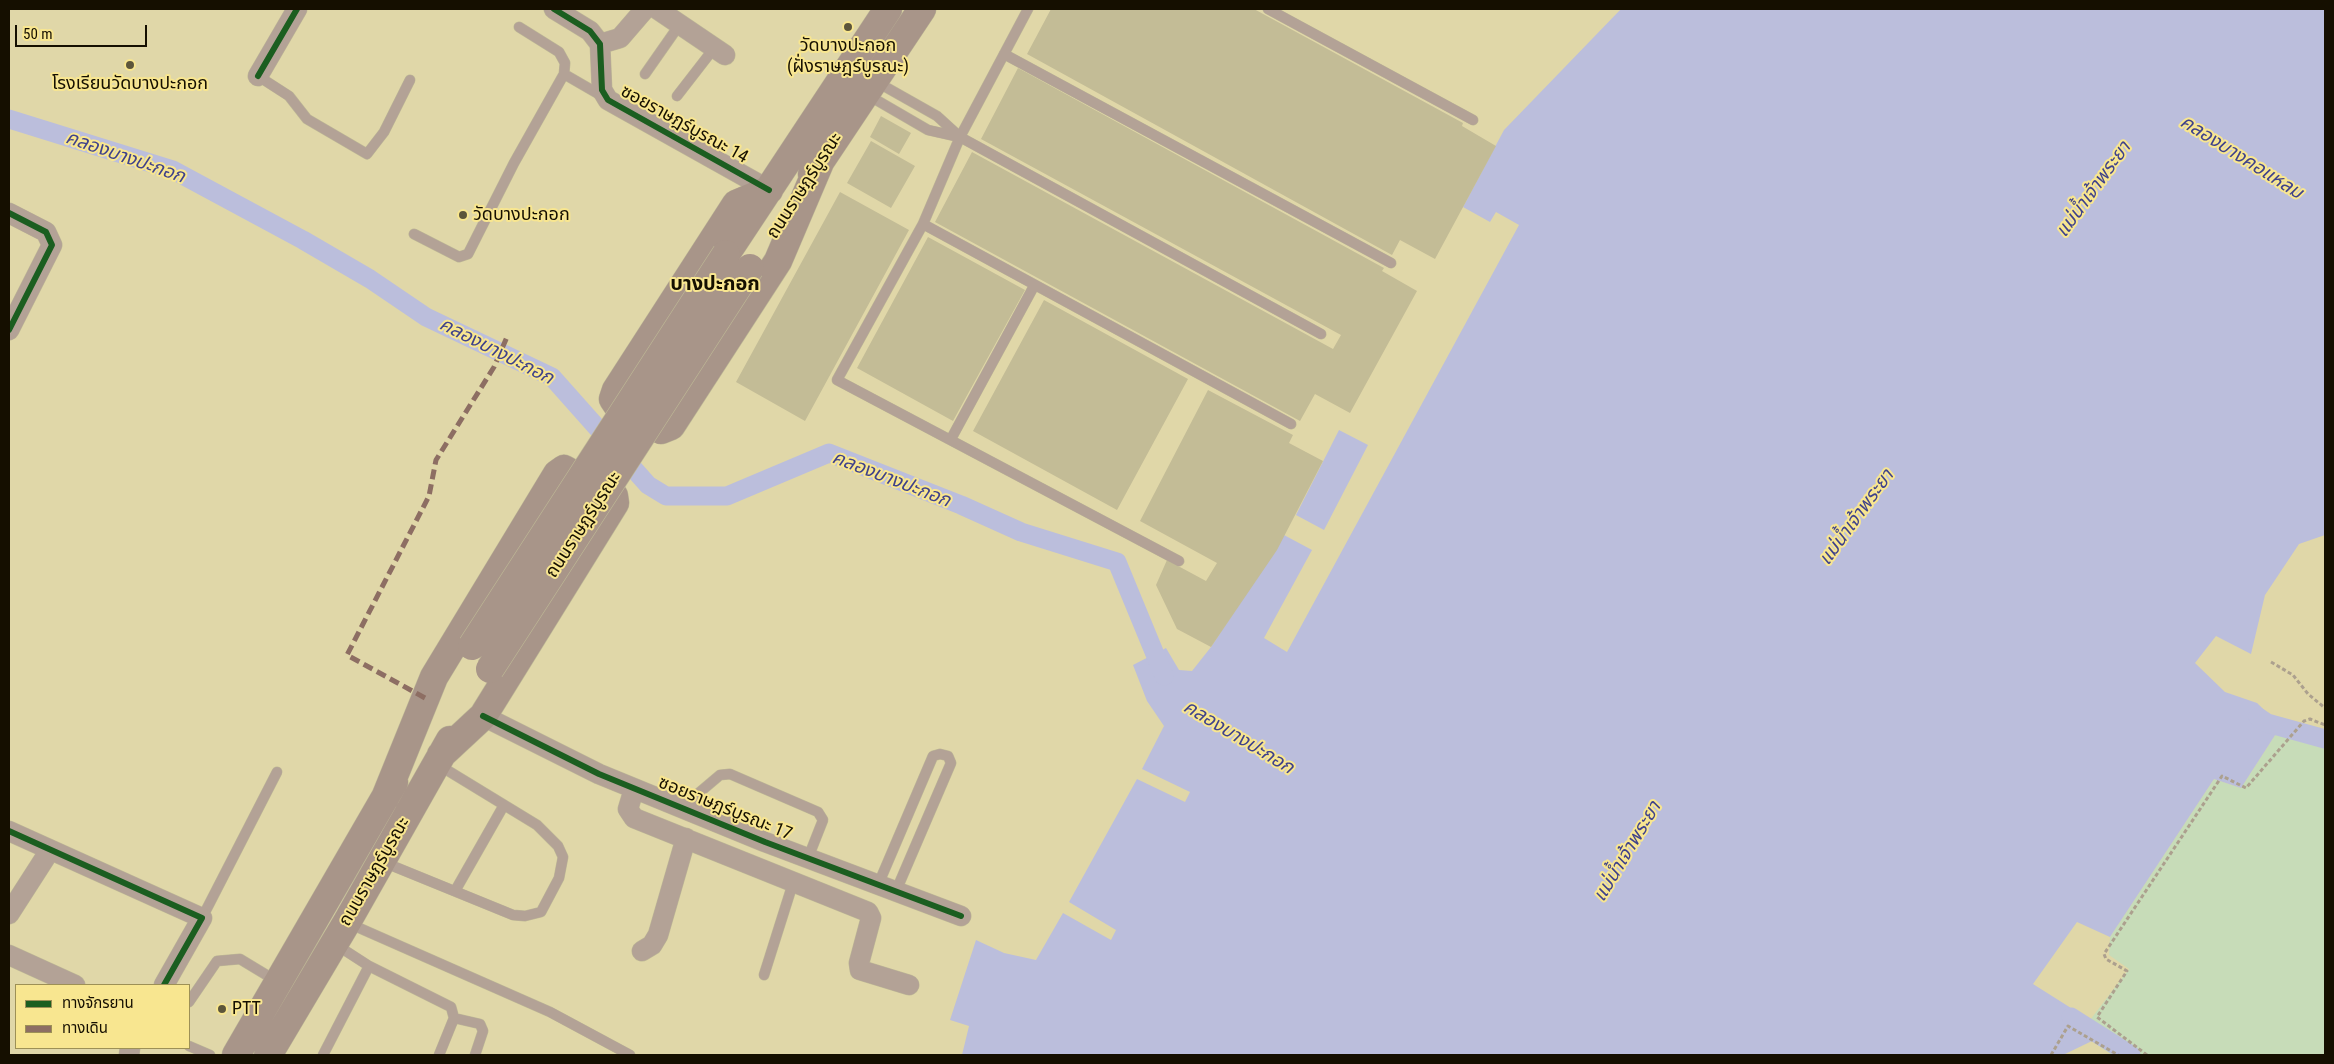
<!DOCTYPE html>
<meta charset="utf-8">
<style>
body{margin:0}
#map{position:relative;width:2334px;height:1064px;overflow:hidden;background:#e0d7a8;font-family:"Roboto Condensed","Noto Sans Thai",sans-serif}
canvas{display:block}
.frame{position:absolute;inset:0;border:10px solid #150f00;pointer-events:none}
.legend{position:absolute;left:15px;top:984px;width:175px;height:65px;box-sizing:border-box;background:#f8e690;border:1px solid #9d9056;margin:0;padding:6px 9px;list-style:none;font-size:15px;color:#150f00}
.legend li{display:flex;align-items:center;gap:10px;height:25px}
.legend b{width:25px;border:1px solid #9d9056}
.scale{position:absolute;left:15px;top:25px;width:132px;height:22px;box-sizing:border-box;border:2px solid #150f00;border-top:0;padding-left:6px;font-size:15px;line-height:18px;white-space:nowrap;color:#150f00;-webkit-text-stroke:4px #f8e690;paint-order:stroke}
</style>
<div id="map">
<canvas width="2334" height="1064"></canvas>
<div class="frame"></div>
<ul class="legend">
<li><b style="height:6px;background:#1b5e20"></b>ทางจักรยาน</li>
<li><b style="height:6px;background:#8d6e63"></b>ทางเดิน</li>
</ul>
<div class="scale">50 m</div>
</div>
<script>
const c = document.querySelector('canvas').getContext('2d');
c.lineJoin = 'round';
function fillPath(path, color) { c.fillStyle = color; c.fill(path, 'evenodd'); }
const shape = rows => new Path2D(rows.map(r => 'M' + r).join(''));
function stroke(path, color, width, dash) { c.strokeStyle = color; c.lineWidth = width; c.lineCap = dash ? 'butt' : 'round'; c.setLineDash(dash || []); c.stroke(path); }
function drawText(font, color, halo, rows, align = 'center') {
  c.font = font + ' "Roboto Condensed","Noto Sans Thai",sans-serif'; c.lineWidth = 4; c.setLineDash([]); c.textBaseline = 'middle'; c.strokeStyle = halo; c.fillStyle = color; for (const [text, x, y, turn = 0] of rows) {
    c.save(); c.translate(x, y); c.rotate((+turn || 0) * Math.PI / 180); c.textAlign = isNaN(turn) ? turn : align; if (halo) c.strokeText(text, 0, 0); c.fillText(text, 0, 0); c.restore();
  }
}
const green = shape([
 [2281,726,2325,732,2325,1055,2112,1055,2092,1041,2090,1020,2129,969,2109,955,2110,937,2214,779,2241,788]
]);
const water = shape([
 [1621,9,2325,9,2325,535,2299,544,2265,595,2251,654,2216,636,2195,663,2225,692,2257,703,2281,726,2241,788,2214,779,2110,937,2077,922,2033,984,2090,1020,2092,1041,2063,1055,962,1055,969,1026,950,1020,976,940,1004,953,1036,960,1063,913,1111,940,1116,930,1069,902,1137,779,1185,802,1190,792,1142,769,1164,726,1147,701,1133,665,1166,648,1179,670,1192,671,1211,647,1284,535,1312,550,1264,638,1287,652,1519,225,1496,212,1490,222,1463,207,1504,130],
 [1339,430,1368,445,1324,530,1296,515]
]);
const canal = shape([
 [9,119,173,170,303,240,370,279,426,317,552,377,648,485,666,496,727,496,829,453,961,505,1021,532,1117,562,1164,676],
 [2258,717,2267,723,2325,739],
 [2071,1017,2131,1055]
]);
const building = shape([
 [1051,9,1254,9,1463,123,1462,126,1496,146,1435,259,1400,240,1392,255,1027,54],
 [1018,68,1384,268,1382,271,1417,291,1350,413,1315,394,1300,421,935,222,972,152,1333,349,1341,335,981,139],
 [881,116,911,133,899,154,870,137],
 [871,141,915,166,891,208,847,183],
 [840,192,909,230,805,421,736,382],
 [928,237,1025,290,953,421,857,368],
 [1044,300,1188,379,1117,510,973,431],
 [1208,390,1293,435,1289,443,1323,461,1277,550,1211,647,1177,629,1156,585,1167,560,1206,581,1217,563,1140,521]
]);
const path = shape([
 [2271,662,2293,675,2308,694,2325,708],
 [2051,1055,2068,1026,2118,1055],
 [2147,1055,2097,1017,2127,971,2106,959,2104,954,2222,776,2246,788,2304,721,2310,719,2325,725]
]);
const service = shape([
 [1028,9,960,137,923,224,837,380,1179,561],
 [1268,9,1473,120],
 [519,27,559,52,565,63,564,74],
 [1004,54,1391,263],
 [645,74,680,24],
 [258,76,289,96,307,119,367,154,384,132,410,80],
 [875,81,937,116,960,137,1321,334],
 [866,94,928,130,959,137],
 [677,96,715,47],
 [923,224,1291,424],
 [414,234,459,257,468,254,514,163,564,74,602,96],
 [951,439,1034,286],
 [681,808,720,775,730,774,818,812,823,820,808,858],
 [383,862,513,915,525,916,541,912,559,878,563,857,558,846,537,825,437,764],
 [878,885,933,756,940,754,948,756,951,763,896,891],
 [455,891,504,805],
 [202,918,277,772],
 [348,923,550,1012,630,1055],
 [335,944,369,966,451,1007,454,1018,439,1055],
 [764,975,794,880],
 [189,1002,217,961,240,959,278,982],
 [454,1018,480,1024,483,1031,475,1055],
 [189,1046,210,1055],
 [323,1055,369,966]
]);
const minor = shape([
 [554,9,590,31,600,44,602,90,608,100,769,190],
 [657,9,725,55],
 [600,44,620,38,645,9],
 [258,76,297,9],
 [9,213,46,232,52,245,9,330],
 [483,716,599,774,765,842,961,916],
 [634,789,628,809,634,818,868,912,871,918,859,963,860,970,909,985],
 [9,831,202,918,164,985],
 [9,914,45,858],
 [642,951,652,945,658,935,686,838],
 [9,955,75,985],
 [129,1055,130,1048]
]);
const secondary = shape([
 [812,174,922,9],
 [769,190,736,204,616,390,613,399,617,405,661,430,671,426,778,261,821,160],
 [726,254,888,9],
 [385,798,434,677,557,474,564,469,614,496,615,503,483,716,441,755],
 [236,1055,394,782],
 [268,1055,347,922,450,740]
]);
const secondaryBridge = shape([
 [472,646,726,254],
 [490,669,750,268]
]);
const quiet = shape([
 [425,698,347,655,429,496,436,460,494,367,507,337]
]);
const cycleway = shape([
 [554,9,590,31,600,44,602,90,608,100,769,190],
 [258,76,297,9],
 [9,213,46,232,52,245,9,330],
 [483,716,599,774,765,842,961,916],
 [9,831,202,918,164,985]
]);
const markers = [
 [848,27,5,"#5c553b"],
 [130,65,5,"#5c553b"],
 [463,215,5,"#5c553b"],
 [222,1009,5,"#5c553b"]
];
const poiNames = [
 ["วัดบางปะกอก",848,46],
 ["(ฝั่งราษฎร์บูรณะ)",848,67],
 ["โรงเรียนวัดบางปะกอก",130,84],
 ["วัดบางปะกอก",473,215,"left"],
 ["PTT",232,1009,"left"]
];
const streetNames = [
 ["ซอยราษฎร์บูรณะ 14",684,125,29],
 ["ถนนราษฎร์บูรณะ",805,186,-57],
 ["ถนนราษฎร์บูรณะ",584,525,-57],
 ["ซอยราษฎร์บูรณะ 17",725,809,22],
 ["ถนนราษฎร์บูรณะ",375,872,-60]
];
const waterNames = [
 ["คลองบางปะกอก",125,158,19],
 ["คลองบางคอแหลม",2241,158,32],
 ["แม่น้ำเจ้าพระยา",2094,190,-54],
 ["คลองบางปะกอก",496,352,27],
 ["คลองบางปะกอก",891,480,21],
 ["แม่น้ำเจ้าพระยา",1857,518,-54],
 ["คลองบางปะกอก",1238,738,31],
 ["แม่น้ำเจ้าพระยา",1628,852,-59]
];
const quarterNames = [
 ["บางปะกอก",715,285]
];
fillPath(green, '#c7dcb8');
fillPath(water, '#bbbedc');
stroke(canal, '#bbbedc', 19);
fillPath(building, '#c3bc96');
stroke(service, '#beb896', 11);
stroke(minor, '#beb896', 21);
stroke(secondary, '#beb896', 29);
stroke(path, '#aca08e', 3, [4, 2.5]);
stroke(service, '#b3a296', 10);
stroke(minor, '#b3a296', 20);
stroke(secondary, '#a89589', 28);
stroke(secondaryBridge, '#beb896', 29, []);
stroke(secondaryBridge, '#a89589', 28);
stroke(quiet, '#8d6e63', 5, [10, 5]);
stroke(cycleway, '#1b5e20', 6);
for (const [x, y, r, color] of markers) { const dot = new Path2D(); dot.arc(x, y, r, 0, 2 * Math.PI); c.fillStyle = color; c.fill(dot); stroke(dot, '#f8e690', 2); }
drawText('18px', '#150f00', '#f8e690', poiNames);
drawText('18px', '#150f00', '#f8e690', streetNames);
drawText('italic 19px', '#3f428b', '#f8e690', waterNames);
drawText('bold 20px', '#150f00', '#f8e690', quarterNames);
</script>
